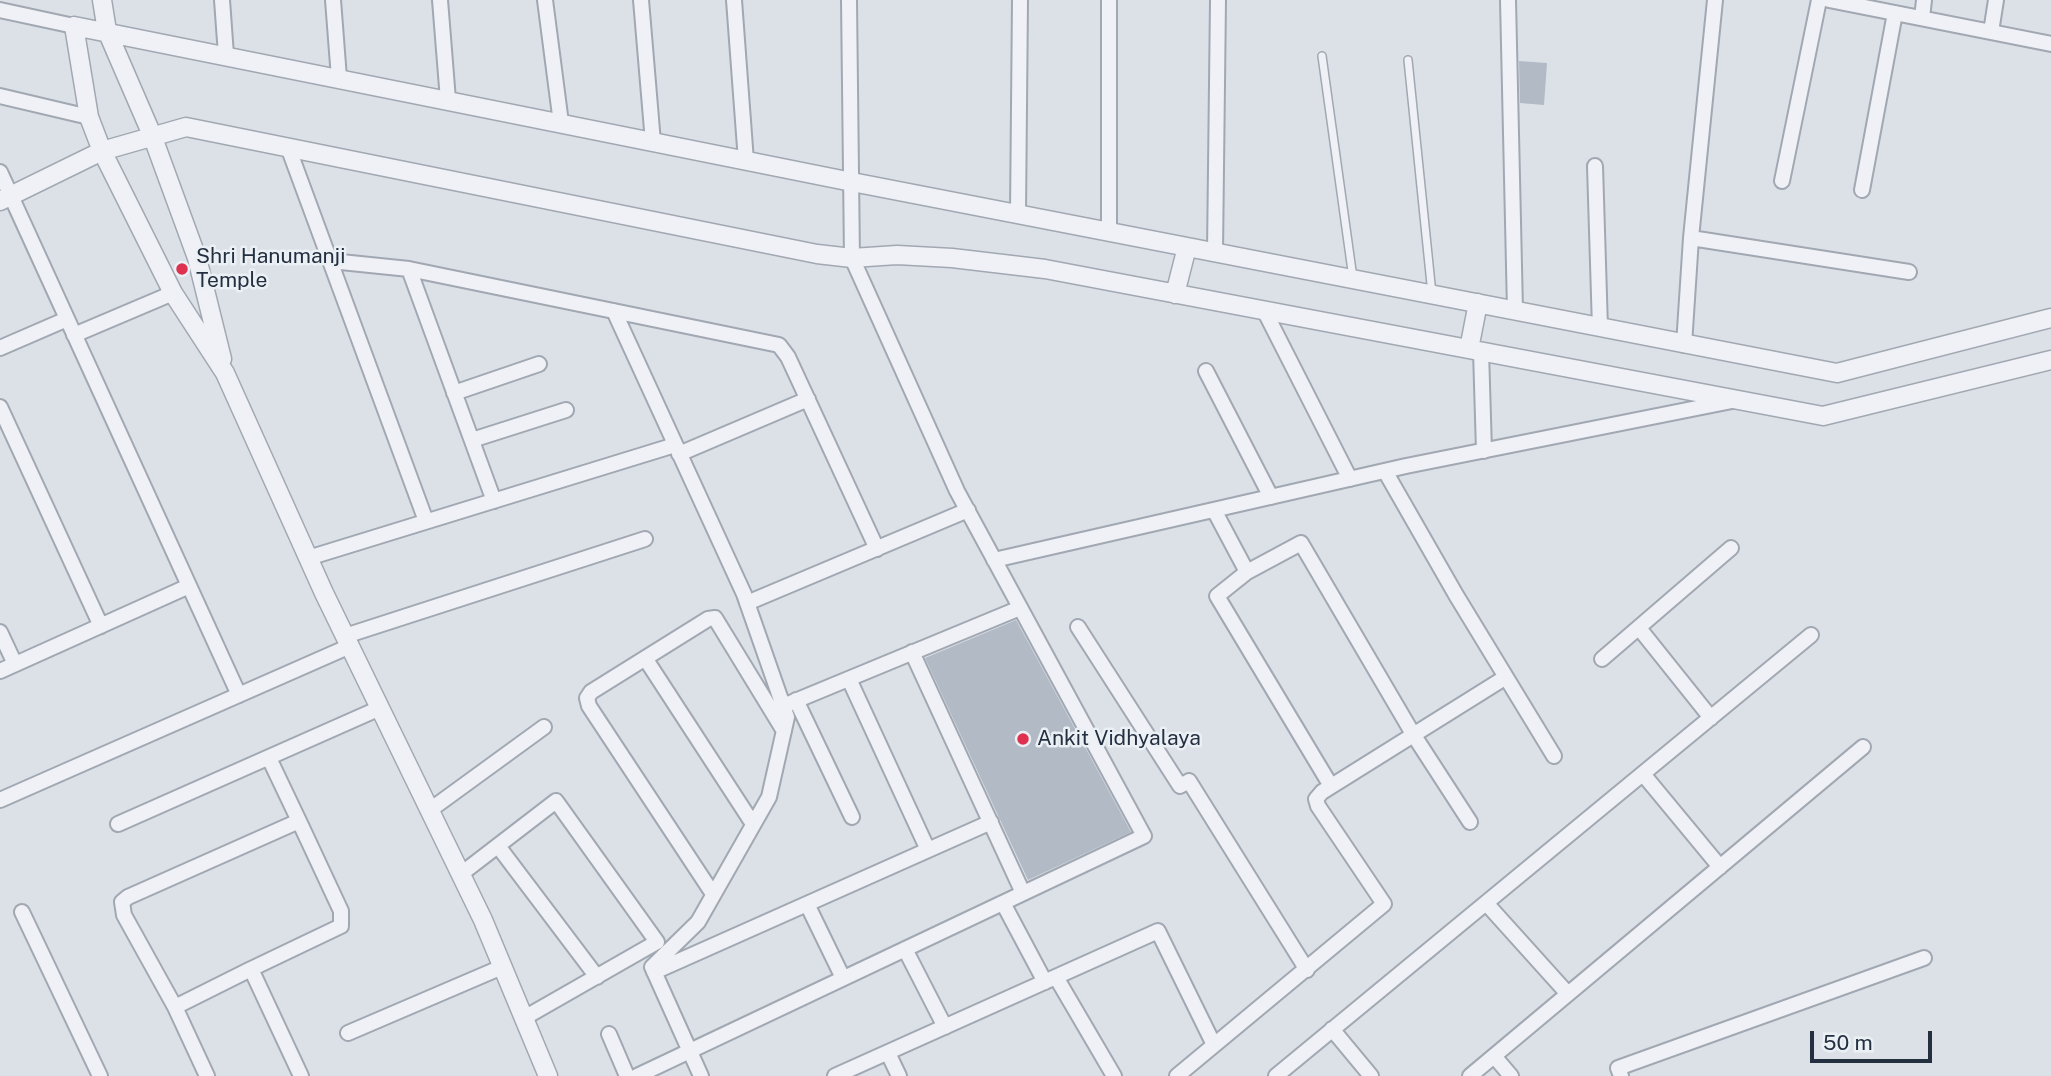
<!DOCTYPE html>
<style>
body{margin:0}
#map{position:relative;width:2051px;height:1076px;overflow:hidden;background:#dce1e8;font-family:"Public Sans",sans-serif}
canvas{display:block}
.scale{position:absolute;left:1810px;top:1031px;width:122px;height:32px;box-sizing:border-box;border:4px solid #242f40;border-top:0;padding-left:9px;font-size:21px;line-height:24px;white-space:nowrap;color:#242f40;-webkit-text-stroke:5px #ebf0f5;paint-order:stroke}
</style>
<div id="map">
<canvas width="2051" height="1076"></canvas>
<div class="scale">50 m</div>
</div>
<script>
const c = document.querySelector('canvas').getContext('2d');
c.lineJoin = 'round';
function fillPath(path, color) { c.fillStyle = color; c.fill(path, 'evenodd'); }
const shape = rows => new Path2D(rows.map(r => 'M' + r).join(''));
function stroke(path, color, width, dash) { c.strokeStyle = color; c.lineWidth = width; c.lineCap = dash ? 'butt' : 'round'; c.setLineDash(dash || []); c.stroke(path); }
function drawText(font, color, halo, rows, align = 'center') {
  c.font = font + ' "Public Sans",sans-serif'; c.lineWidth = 5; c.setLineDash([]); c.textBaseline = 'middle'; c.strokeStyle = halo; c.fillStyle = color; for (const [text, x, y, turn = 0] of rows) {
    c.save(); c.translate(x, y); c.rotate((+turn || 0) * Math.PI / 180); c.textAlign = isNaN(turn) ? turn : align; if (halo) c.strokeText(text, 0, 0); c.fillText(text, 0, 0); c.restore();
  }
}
const building = shape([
 [1519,61,1547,63,1544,105,1520,103],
 [1016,620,1131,832,1028,880,925,658]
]);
const service = shape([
 [1322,56,1353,278],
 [1408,60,1432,294]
]);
const minor = shape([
 [222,0,226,55],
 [333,0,339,78],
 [440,0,448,100],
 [545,0,561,123],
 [641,0,653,142],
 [734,0,746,161],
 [1508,0,1515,310],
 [1829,0,2051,44],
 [0,10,74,26],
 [1922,18,1924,0],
 [1991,32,1996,0],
 [0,96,89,117],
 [288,147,426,521],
 [1595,166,1600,328],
 [0,172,239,695],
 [1782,181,1819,0],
 [1862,190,1895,13],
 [1018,213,1020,0],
 [1109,232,1109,0],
 [1691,238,1909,272],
 [1215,252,1218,0],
 [331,261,409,269,494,501],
 [409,269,779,345,788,357,877,549],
 [1264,310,1350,479],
 [614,311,744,594,787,717,769,797,698,922,652,967,701,1076],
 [74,335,173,293],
 [1684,345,1691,238,1715,0],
 [0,348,67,319],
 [1481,351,1484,451],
 [1206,371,1271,497],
 [454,393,539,364],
 [0,407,101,626],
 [472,440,566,410],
 [679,454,808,399],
 [1385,471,1456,595,1554,756],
 [1214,510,1247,572,1301,543,1413,734,1470,822],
 [308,558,675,445],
 [994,560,1406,466,1732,401],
 [1247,572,1217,596,1331,786],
 [747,603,968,510],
 [1078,627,1180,786,1189,781,1307,970],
 [1639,628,1711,718],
 [0,632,15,664],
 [345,636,645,539],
 [912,652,1023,893],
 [645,658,753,824],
 [1602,659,1731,548],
 [0,671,189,586],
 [849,679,928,850],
 [796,700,852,817],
 [783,706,1020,608],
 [269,758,299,821],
 [1643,774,1720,867],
 [0,800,350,646],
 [430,810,544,727],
 [118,824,380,708],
 [498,846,597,977],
 [461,874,556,801,657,942,524,1018],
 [713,894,589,706,587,698,591,692,708,619,715,618,784,731],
 [1003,903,1045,982],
 [1486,903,1568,994],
 [807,904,843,978],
 [22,912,100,1076],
 [905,949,945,1027],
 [654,972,991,822],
 [1056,977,1114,1076],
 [175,1007,251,969],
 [1332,1029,1371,1076],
 [348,1033,502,967],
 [609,1034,627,1076],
 [888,1053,899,1076],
 [1494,1056,1511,1076],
 [207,1076,175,1007,124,915,122,902,128,897,299,821,341,911,341,926,251,969,301,1076],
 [637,1076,1144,836,957,491,852,258,849,0],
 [835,1076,1158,931,1214,1045],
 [1177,1076,1384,904,1318,806,1316,799,1322,792,1506,677],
 [1276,1076,1811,635],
 [1470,1076,1863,747],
 [1621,1076,1618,1068,1924,958]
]);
const tertiary = shape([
 [102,0,107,31,152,135,197,258,222,359],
 [0,201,102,151,186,127,817,254,852,258,897,255,952,258,1045,269,1823,416,2051,360],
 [1175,294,1187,247],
 [1469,349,1478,303],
 [548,1076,483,920,324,593,225,373,173,293,102,151,89,117,74,26,852,182,1837,373,2051,318]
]);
const markers = [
 [182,269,7,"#dd314f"],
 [1023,739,7,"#dd314f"]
];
const poiNames = [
 ["Shri Hanumanji",196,257],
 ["Temple",196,281],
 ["Ankit Vidhyalaya",1037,739]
];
fillPath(building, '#b2bac5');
stroke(service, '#a1a8b2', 10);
stroke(minor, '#a1a8b2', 18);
stroke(tertiary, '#a1a8b2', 21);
stroke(service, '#eff1f6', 7);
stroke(minor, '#eff1f6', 14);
stroke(tertiary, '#eff1f6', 18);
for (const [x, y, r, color] of markers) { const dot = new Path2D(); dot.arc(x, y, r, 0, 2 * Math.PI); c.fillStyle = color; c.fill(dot); stroke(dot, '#ebf0f5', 2.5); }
drawText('21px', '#242f40', '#ebf0f5', poiNames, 'left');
</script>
